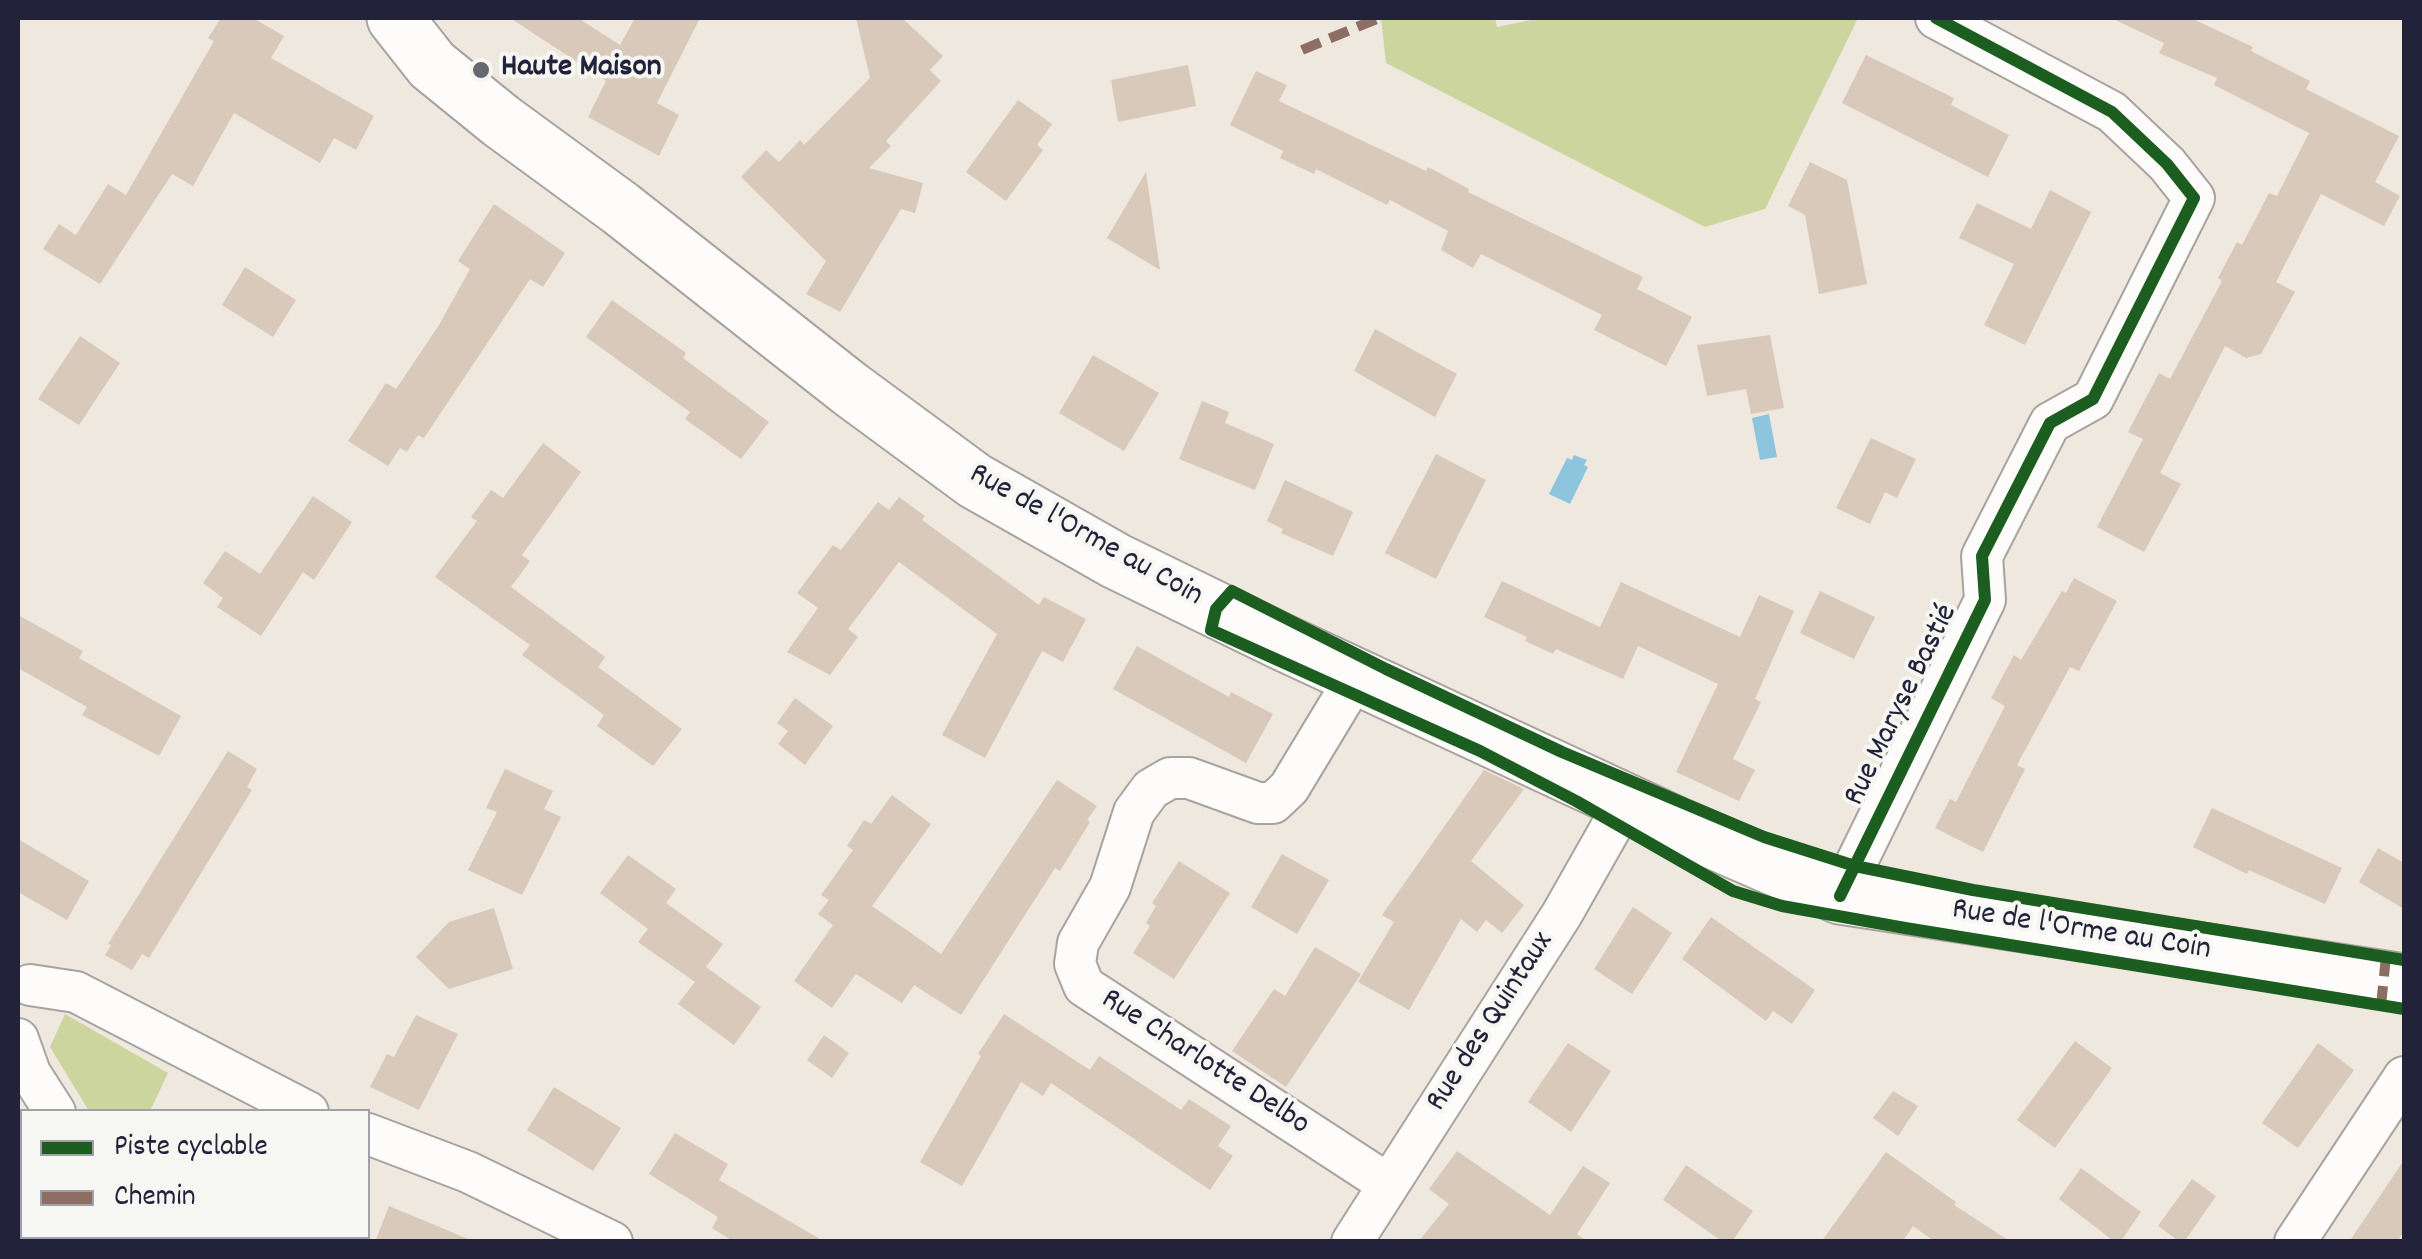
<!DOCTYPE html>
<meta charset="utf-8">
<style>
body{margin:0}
#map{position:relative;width:2422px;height:1259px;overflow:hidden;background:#efe8df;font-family:Dekko,sans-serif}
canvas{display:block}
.frame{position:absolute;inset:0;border:20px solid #22223b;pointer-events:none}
.legend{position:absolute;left:20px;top:1109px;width:350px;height:130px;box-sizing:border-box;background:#f6f6f2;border:2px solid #a1a1a9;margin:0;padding:12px 18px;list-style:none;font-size:30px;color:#22223b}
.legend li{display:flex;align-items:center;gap:20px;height:50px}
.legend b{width:50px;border:2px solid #a1a1a9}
</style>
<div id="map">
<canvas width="2422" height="1259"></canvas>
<div class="frame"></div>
<ul class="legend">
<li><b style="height:12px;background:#1b5e20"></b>Piste cyclable</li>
<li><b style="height:12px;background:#8d6e63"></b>Chemin</li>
</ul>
</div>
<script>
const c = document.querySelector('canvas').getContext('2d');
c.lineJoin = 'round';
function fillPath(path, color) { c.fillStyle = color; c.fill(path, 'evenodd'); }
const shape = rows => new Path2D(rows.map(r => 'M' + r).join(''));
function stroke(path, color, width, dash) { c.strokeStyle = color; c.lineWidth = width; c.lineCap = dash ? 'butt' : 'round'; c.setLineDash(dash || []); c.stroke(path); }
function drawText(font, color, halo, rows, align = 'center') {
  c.font = font + ' Dekko,sans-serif'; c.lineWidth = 8; c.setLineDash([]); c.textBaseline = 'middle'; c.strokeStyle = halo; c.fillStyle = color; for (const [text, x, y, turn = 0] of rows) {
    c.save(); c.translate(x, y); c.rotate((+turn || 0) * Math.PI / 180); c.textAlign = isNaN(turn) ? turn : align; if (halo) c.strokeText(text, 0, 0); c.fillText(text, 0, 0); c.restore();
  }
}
const green = shape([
 [1381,18,1495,18,1497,27,1541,18,1858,18,1765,209,1705,227,1386,63],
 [65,1014,168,1073,150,1111,89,1111,50,1047]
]);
const water = shape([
 [1769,414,1777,457,1760,460,1752,418],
 [1574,455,1587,460,1584,465,1588,467,1570,504,1549,494,1567,458,1572,460]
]);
const building = shape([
 [221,18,253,18,284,36,271,58,374,116,356,150,334,138,320,163,234,113,193,186,172,174,100,284,43,249,59,224,76,235,108,184,126,195,214,41,208,38],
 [510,18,578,18,620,45,635,18,700,18,657,103,679,115,659,156,588,117,606,81],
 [856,18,902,18,943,56,930,70,941,81,886,141,891,146,869,168,923,183,915,213,901,209,840,312,806,294,826,261,741,177,766,150,779,162,800,140,804,145,870,78],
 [2111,18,2191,18,2253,47,2251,51,2310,81,2306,89,2399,136,2375,182,2400,196,2384,226,2321,194,2276,282,2295,292,2261,354,2246,358,2225,346,2160,473,2181,484,2144,552,2097,527,2143,439,2128,432,2159,373,2170,379,2222,281,2218,278,2237,242,2242,245,2269,193,2277,196,2309,133,2214,85,2217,78,2159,53,2164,43],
 [1866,55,1954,98,1951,105,2009,135,1988,177,1842,103],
 [1188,65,1196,106,1118,122,1111,80],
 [1256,71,1287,85,1279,101,1426,171,1428,167,1469,189,1468,192,1643,277,1637,289,1692,317,1666,366,1594,330,1602,315,1481,254,1473,268,1441,250,1448,231,1390,200,1387,205,1316,169,1314,174,1280,158,1283,151,1230,125],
 [1018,100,1052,124,1037,145,1043,150,1006,201,966,172],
 [1810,162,1847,180,1867,284,1819,294,1805,215,1788,206],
 [1146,172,1160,270,1107,238],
 [2050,190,2091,212,2025,345,1984,325,2014,264,1959,238,1977,203,2031,229],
 [494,204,565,253,543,287,530,279,424,438,418,435,407,452,400,448,388,466,348,441,386,383,396,389,439,325,470,269,458,261],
 [245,267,296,300,273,337,222,305],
 [612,300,686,353,683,358,769,422,741,459,685,419,690,412,586,337],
 [1375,329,1457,374,1435,417,1354,371],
 [1770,335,1784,408,1751,414,1746,389,1707,396,1697,345],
 [80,336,120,363,79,425,38,399],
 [1093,355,1159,393,1124,451,1059,413],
 [1202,401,1229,412,1225,423,1274,444,1255,490,1179,459],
 [1871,438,1916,459,1897,498,1885,492,1870,524,1836,508],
 [543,443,581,472,522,555,530,561,511,587,605,657,598,667,682,729,653,766,597,726,604,715,522,655,530,645,435,577,477,521,471,517,491,490,503,498],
 [1436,454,1486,480,1436,579,1385,553],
 [1285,480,1353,512,1333,556,1281,533,1283,529,1267,521],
 [313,496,352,522,314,580,303,572,261,636,217,607,223,598,203,583,225,551,260,574],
 [899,497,925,516,922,520,1039,605,1044,597,1086,619,1063,662,1042,651,985,758,942,735,997,634,899,562,848,629,858,637,830,675,787,652,818,608,797,593,833,545,841,550,878,502,889,510],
 [2074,578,2117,601,2079,671,2070,667,2017,765,2025,769,1983,852,1935,828,1950,799,1956,802,2005,706,1991,698,2014,655,2021,660,2062,591,2066,593],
 [1502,581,1600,627,1621,582,1740,637,1759,595,1794,611,1755,699,1761,702,1733,759,1755,770,1739,801,1676,772,1718,684,1638,646,1623,679,1556,649,1553,654,1525,641,1527,637,1484,617],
 [1820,591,1875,617,1854,659,1800,633],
 [18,615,83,651,79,658,181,716,159,756,82,715,87,707,18,668],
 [1137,646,1229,697,1231,692,1273,714,1246,763,1113,689],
 [795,698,833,726,805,765,778,744,788,731,777,723],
 [228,751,257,769,247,787,252,790,149,958,142,954,132,970,105,955,111,945,108,944],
 [505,769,553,791,544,809,561,817,522,895,468,870,497,812,486,808],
 [1484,770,1524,789,1471,861,1524,905,1502,933,1486,920,1477,932,1461,919,1409,1010,1358,982,1394,922,1382,915],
 [1057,780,1097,806,1087,820,1090,822,1060,871,1055,868,961,1015,914,985,902,1003,856,974,832,1008,794,981,833,925,818,914,829,900,821,895,853,850,847,846,864,820,871,824,892,795,931,824,872,906,941,954],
 [2212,808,2342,868,2325,904,2249,870,2247,874,2193,847],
 [18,839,89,881,67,920,18,892],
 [2378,848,2404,863,2404,909,2359,882],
 [1282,854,1329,880,1297,934,1251,907],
 [628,855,676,889,666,903,723,944,706,967,761,1007,734,1045,678,1004,695,982,638,942,648,929,600,893],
 [1179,861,1230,893,1174,979,1133,953,1150,926,1146,923,1156,906,1152,903],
 [1633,907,1672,933,1632,994,1594,969],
 [494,908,513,969,449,989,416,957,449,922],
 [1711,917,1815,990,1792,1024,1773,1011,1766,1021,1682,959],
 [1315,947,1361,974,1286,1087,1232,1051,1274,989,1285,996],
 [1004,1014,1090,1070,1099,1056,1181,1110,1189,1099,1231,1126,1218,1146,1233,1156,1210,1190,1051,1083,1043,1096,1021,1082,962,1186,920,1162,981,1056,978,1054],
 [416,1015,458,1034,419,1110,370,1087,387,1054,394,1057],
 [824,1035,849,1053,832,1078,807,1060],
 [2075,1041,2112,1068,2055,1148,2017,1120],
 [1568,1043,1611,1071,1571,1132,1528,1102],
 [2318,1043,2354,1070,2298,1148,2262,1123],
 [554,1087,621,1128,593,1171,527,1130],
 [1893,1091,1918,1106,1898,1136,1873,1118],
 [675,1133,728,1164,719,1180,825,1242,734,1242,712,1228,718,1217,649,1174],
 [1457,1151,1550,1215,1583,1166,1610,1183,1577,1234,1588,1242,1418,1242,1449,1204,1429,1189],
 [1886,1152,1956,1202,1954,1205,2011,1242,1935,1242,1913,1226,1902,1242,1821,1242],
 [2404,1160,2404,1231,2397,1242,2349,1242],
 [1686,1165,1753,1211,1732,1242,1723,1242,1663,1200],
 [2081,1168,2141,1212,2120,1242,2115,1242,2059,1199],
 [2192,1179,2216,1196,2184,1242,2180,1242,2158,1226],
 [389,1206,473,1241,473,1242,375,1242]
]);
const street = shape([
 [1353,675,1347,692,1289,788,1273,803,1258,803,1189,778,1170,778,1151,789,1134,812,1110,887,1078,943,1075,964,1084,986,1388,1184],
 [1840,896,1985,600,1982,556,2050,423,2093,399,2194,198,2167,164,2112,112,1936,18],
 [30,985,76,992,308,1112],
 [18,1039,30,1073,55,1112],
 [368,1134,468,1172,612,1242],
 [136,1236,140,1242],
 [1352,1242,1562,914,1626,801],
 [2295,1242,2404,1077]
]);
const secondary = shape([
 [395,18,432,65,501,121,620,208,850,389,975,481,1116,561,1282,642,1676,825,1840,896,2404,982]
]);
const quiet = shape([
 [1302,50,1379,18],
 [2381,1006,2386,956]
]);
const cycleway = shape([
 [1840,896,1985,600,1982,556,2050,423,2093,399,2194,198,2167,164,2112,112,1936,18],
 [2404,960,1973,890,1855,866,1764,837,1562,752,1386,669,1232,591,1216,609,1211,630,1480,751,1576,801,1733,891,1782,906,1905,928,2404,1009]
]);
const markers = [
 [481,70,10,"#6a6774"]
];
const poiNames = [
 ["Haute Maison",501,70]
];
const streetNames = [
 ["Rue de l'Orme au Coin",1085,537,29],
 ["Rue Maryse Bastié",1903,706,-64],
 ["Rue de l'Orme au Coin",2081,932,9],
 ["Rue des Quintaux",1492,1023,-57],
 ["Rue Charlotte Delbo",1204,1064,33]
];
fillPath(green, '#ccd59e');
fillPath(water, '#8dc4de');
fillPath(building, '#d8c9bb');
stroke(street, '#a8a3a1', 44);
stroke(secondary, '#a8a3a1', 59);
stroke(street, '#fdfcfa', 40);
stroke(secondary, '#fdfcfa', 55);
stroke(quiet, '#8d6e63', 10, [20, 10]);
stroke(cycleway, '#1b5e20', 12);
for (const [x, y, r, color] of markers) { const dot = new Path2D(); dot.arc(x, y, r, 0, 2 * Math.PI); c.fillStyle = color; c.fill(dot); stroke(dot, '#f6f6f2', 4); }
drawText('bold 32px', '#22223b', '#f6f6f2', poiNames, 'left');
drawText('32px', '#22223b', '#f6f6f2', streetNames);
</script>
